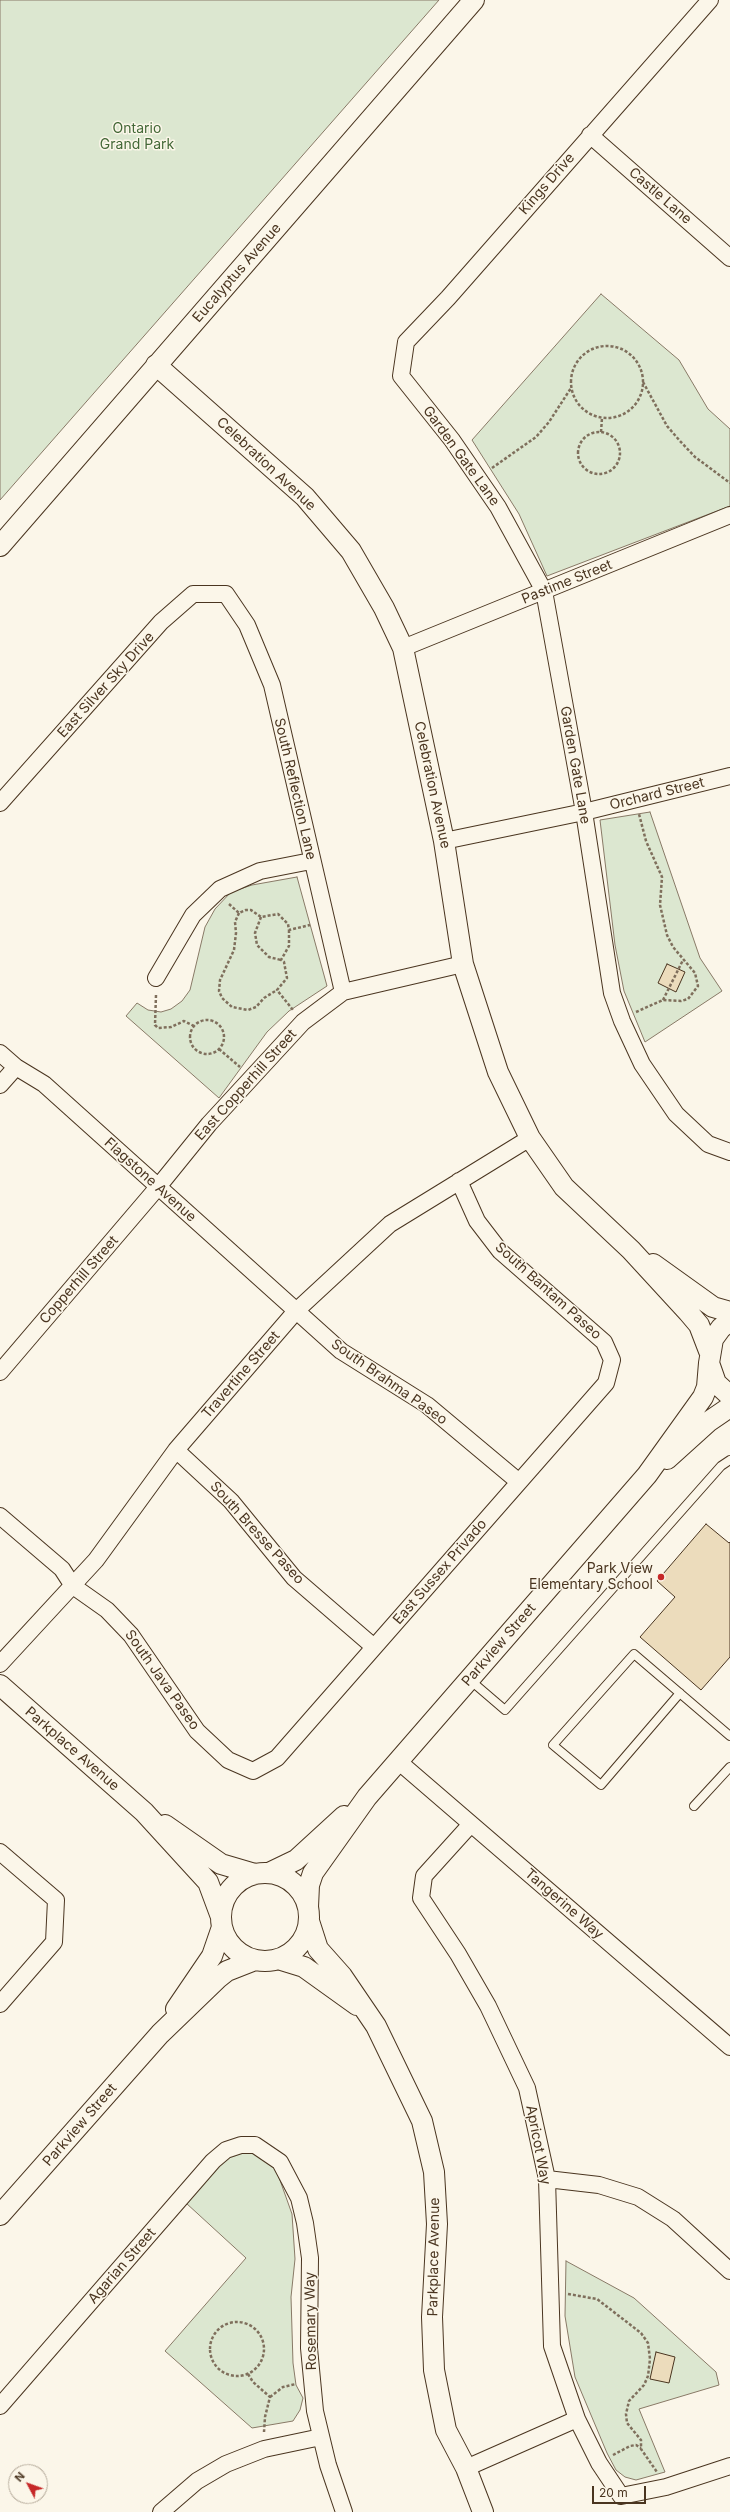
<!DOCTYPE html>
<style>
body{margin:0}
#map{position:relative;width:730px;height:2512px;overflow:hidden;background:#fbf6e9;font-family:Inter,sans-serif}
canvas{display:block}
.north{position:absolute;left:8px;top:2464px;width:40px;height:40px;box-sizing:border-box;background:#fbf6e9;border:1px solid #b4a999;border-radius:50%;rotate:311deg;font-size:11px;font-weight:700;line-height:16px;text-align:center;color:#4a3520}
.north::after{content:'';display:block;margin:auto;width:14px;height:18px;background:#c62828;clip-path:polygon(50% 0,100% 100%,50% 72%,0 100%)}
.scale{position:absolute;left:592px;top:2486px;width:54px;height:18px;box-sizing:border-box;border:2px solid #4a3520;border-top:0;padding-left:5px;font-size:12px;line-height:14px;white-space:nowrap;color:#4a3520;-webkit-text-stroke:3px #fbf6e9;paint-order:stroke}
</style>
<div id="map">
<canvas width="730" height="2512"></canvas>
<div class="north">N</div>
<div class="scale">20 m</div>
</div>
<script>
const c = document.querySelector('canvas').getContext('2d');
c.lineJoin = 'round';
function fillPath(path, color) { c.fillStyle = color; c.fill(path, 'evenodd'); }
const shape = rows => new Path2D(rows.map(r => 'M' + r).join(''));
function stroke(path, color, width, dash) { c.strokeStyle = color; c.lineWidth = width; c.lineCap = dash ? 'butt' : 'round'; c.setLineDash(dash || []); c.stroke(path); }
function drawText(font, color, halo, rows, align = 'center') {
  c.font = font + ' Inter,sans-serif'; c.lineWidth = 3; c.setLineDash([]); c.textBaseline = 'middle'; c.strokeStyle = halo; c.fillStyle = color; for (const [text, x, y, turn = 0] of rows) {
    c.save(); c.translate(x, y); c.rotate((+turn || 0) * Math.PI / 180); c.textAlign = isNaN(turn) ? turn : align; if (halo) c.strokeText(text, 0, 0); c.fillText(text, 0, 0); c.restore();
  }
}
const green = shape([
 [0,0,439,0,0,500,0,0],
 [601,294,679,360,708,409,730,429,730,506,547,576,519,514,472,440,601,294],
 [650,812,700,958,722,991,645,1042,624,991,615,945,600,820,650,812],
 [297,877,327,986,289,1011,267,1032,219,1098,126,1016,137,1003,148,1010,161,1012,171,1009,182,1001,190,990,205,927,215,909,231,892,252,885,297,877],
 [240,2150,252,2151,264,2157,276,2169,292,2214,295,2259,291,2297,293,2363,296,2385,303,2398,300,2410,293,2421,252,2428,165,2351,246,2258,186,2203,227,2158,240,2150],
 [566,2261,634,2298,716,2372,719,2385,639,2409,665,2472,636,2480,625,2477,616,2470,607,2453,575,2377,565,2316,566,2261]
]);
const building = shape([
 [667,964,685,972,676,992,658,983,667,964],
 [706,1524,729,1543,730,1542,730,1657,701,1690,640,1637,675,1597,657,1581,706,1524],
 [656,2352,675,2357,669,2383,650,2379,656,2352]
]);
const path = shape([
 '571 382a36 36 0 1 1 72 0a36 36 0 1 1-72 0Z',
 [643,382,667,426,680,441,695,457,730,483],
 [601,432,602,418],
 '578 453a21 21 0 1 1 42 0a21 21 0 1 1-42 0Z',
 [492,468,536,437,549,422,571,388],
 [229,904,239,913,246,910,251,910,261,917,278,914,288,924,289,930,310,925],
 [239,913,235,922,236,933,234,950,220,980,219,991,222,998,232,1007,248,1010,256,1007,264,998,277,990],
 [261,917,255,933,257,945,269,957,281,960],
 [289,930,289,946,281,960,284,962,287,978,277,990,293,1010],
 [156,995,155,1025,158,1028,171,1027,184,1021,194,1026],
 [663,1000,683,960],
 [636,1012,663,1000,681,1001,688,999,698,986,695,973,673,947,667,935,660,905,662,877,646,841,639,814],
 '190 1037a17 17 0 1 1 34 0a17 17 0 1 1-34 0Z',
 [219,1049,240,1067],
 [568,2294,597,2299,641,2333,648,2343,650,2359,648,2376,644,2385,629,2401,626,2414,627,2423,641,2440,641,2449,657,2472],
 '210 2349a27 27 0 1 1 54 0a27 27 0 1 1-54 0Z',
 [248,2374,253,2382,270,2397,265,2417,264,2432],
 [270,2397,283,2387,296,2384],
 [613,2455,630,2446,636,2445,641,2448]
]);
const service = shape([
 [470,1680,505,1710,721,1466,730,1460],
 [680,1693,601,1785,553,1745,634,1654,730,1736],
 [694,1806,730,1767]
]);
const minor = shape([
 [710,0,448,298,406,342,401,376,452,440,498,507,544,591,584,812,612,993,622,1021,642,1064,676,1114,708,1144,730,1152],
 [590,135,730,258],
 [403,648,730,515],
 [0,803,161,622,193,594,226,594,247,625,272,685,343,992],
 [444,841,584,812,730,776],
 [156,978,193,915,220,889,260,871,311,861],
 [0,1053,16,1067,44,1084,341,1351,427,1405,519,1482],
 [0,1085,16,1067],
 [0,1372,158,1187,209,1124,303,1022,343,992,463,964],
 [176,1450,231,1501,294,1578,374,1647],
 [0,1516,62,1569,73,1586,107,1610,131,1635,197,1731,228,1760,253,1771,277,1758,606,1383,612,1360,604,1342,500,1251,477,1221,459,1181],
 [0,1664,96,1560,176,1450,296,1311,390,1224,530,1138],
 [398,1761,730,2047],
 [471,1824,424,1876,421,1898,458,1954,488,2006,527,2088,547,2179,552,2346,577,2419,599,2463,621,2496,666,2487,730,2466],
 [0,1852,56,1900,54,1942,0,2004],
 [547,2179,599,2185,638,2197,673,2219,730,2271],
 [0,2406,213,2161,226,2150,241,2145,255,2145,280,2162,299,2198,305,2223,310,2258,309,2348,315,2411,328,2465,344,2512],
 [466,2468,577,2419],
 [161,2512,197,2481,226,2464,264,2449,321,2437]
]);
const tertiary = shape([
 [156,365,305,497,351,551,384,608,403,648,444,841,463,964,498,1072,530,1138,564,1187,631,1250,688,1312,699,1325,709,1351],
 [0,546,474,0],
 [653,1264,713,1307,730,1312],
 [730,1321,721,1328,713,1339,709,1363,716,1383,730,1396],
 [667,1459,708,1422,730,1407],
 [0,1685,144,1812,208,1882,221,1917],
 [165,1825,221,1864,255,1874],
 [269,1873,296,1860,344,1816],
 '221 1917a44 44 0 1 1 88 0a44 44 0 1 1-88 0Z',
 [308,1907,309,1885,313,1873,367,1797,647,1475,703,1397,707,1387,709,1363],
 [309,1921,318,1949,342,1976,376,2026,422,2121,434,2172,437,2224,432,2317,434,2370,446,2430,466,2468,483,2512],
 [278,1959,304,1967,357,2005],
 [176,2009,212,1956,222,1927],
 [0,2215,160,2034,217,1979,227,1971,255,1960]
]);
const markers = [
 [661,1577,4,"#c62828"]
];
const parkNames = [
 ["Ontario",137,129],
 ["Grand Park",137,145]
];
const streetNames = [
 ["Kings Drive",547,184,-49],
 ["Castle Lane",660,196,41],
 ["Eucalyptus Avenue",237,273,-49],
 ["Garden Gate Lane",461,456,54],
 ["Celebration Avenue",266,464,43],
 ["Pastime Street",567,582,-22],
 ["East Silver Sky Drive",106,685,-48],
 ["Garden Gate Lane",575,765,80],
 ["Celebration Avenue",432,785,78],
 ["South Reflection Lane",295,789,77],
 ["Orchard Street",657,794,-14],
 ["East Copperhill Street",246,1085,-48],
 ["Flagstone Avenue",150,1180,42],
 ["Copperhill Street",79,1280,-49],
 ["South Bantam Paseo",548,1291,42],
 ["Travertine Street",241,1375,-49],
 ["South Brahma Paseo",389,1382,35],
 ["South Bresse Paseo",257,1533,48],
 ["East Sussex Privado",440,1572,-49],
 ["Parkview Street",499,1645,-49],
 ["South Java Paseo",162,1680,55],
 ["Parkplace Avenue",72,1749,41],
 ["Tangerine Way",564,1904,41],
 ["Parkview Street",80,2125,-49],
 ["Apricot Way",538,2145,79],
 ["Parkplace Avenue",434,2257,-89],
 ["Agarian Street",122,2266,-49],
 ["Rosemary Way",311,2321,-91]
];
const poiNames = [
 ["Park View",653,1569],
 ["Elementary School",653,1585]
];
fillPath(green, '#dce7d0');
stroke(green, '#887966', 1);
fillPath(building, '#ecdcbc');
stroke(building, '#4a3520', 1);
stroke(service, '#4a3520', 10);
stroke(minor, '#4a3520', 18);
stroke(tertiary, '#4a3520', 22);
stroke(path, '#7f6f5c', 2.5, [3, 2]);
stroke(service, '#fbf6e9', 8);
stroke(minor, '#fbf6e9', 16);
stroke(tertiary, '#fbf6e9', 20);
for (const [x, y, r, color] of markers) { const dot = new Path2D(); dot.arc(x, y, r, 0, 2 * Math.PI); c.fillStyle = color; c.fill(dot); stroke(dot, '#fbf6e9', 1.5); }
drawText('14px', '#436837', '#fbf6e9', parkNames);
drawText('14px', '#4a3520', '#fbf6e9', streetNames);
drawText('14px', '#4a3520', '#fbf6e9', poiNames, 'right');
</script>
